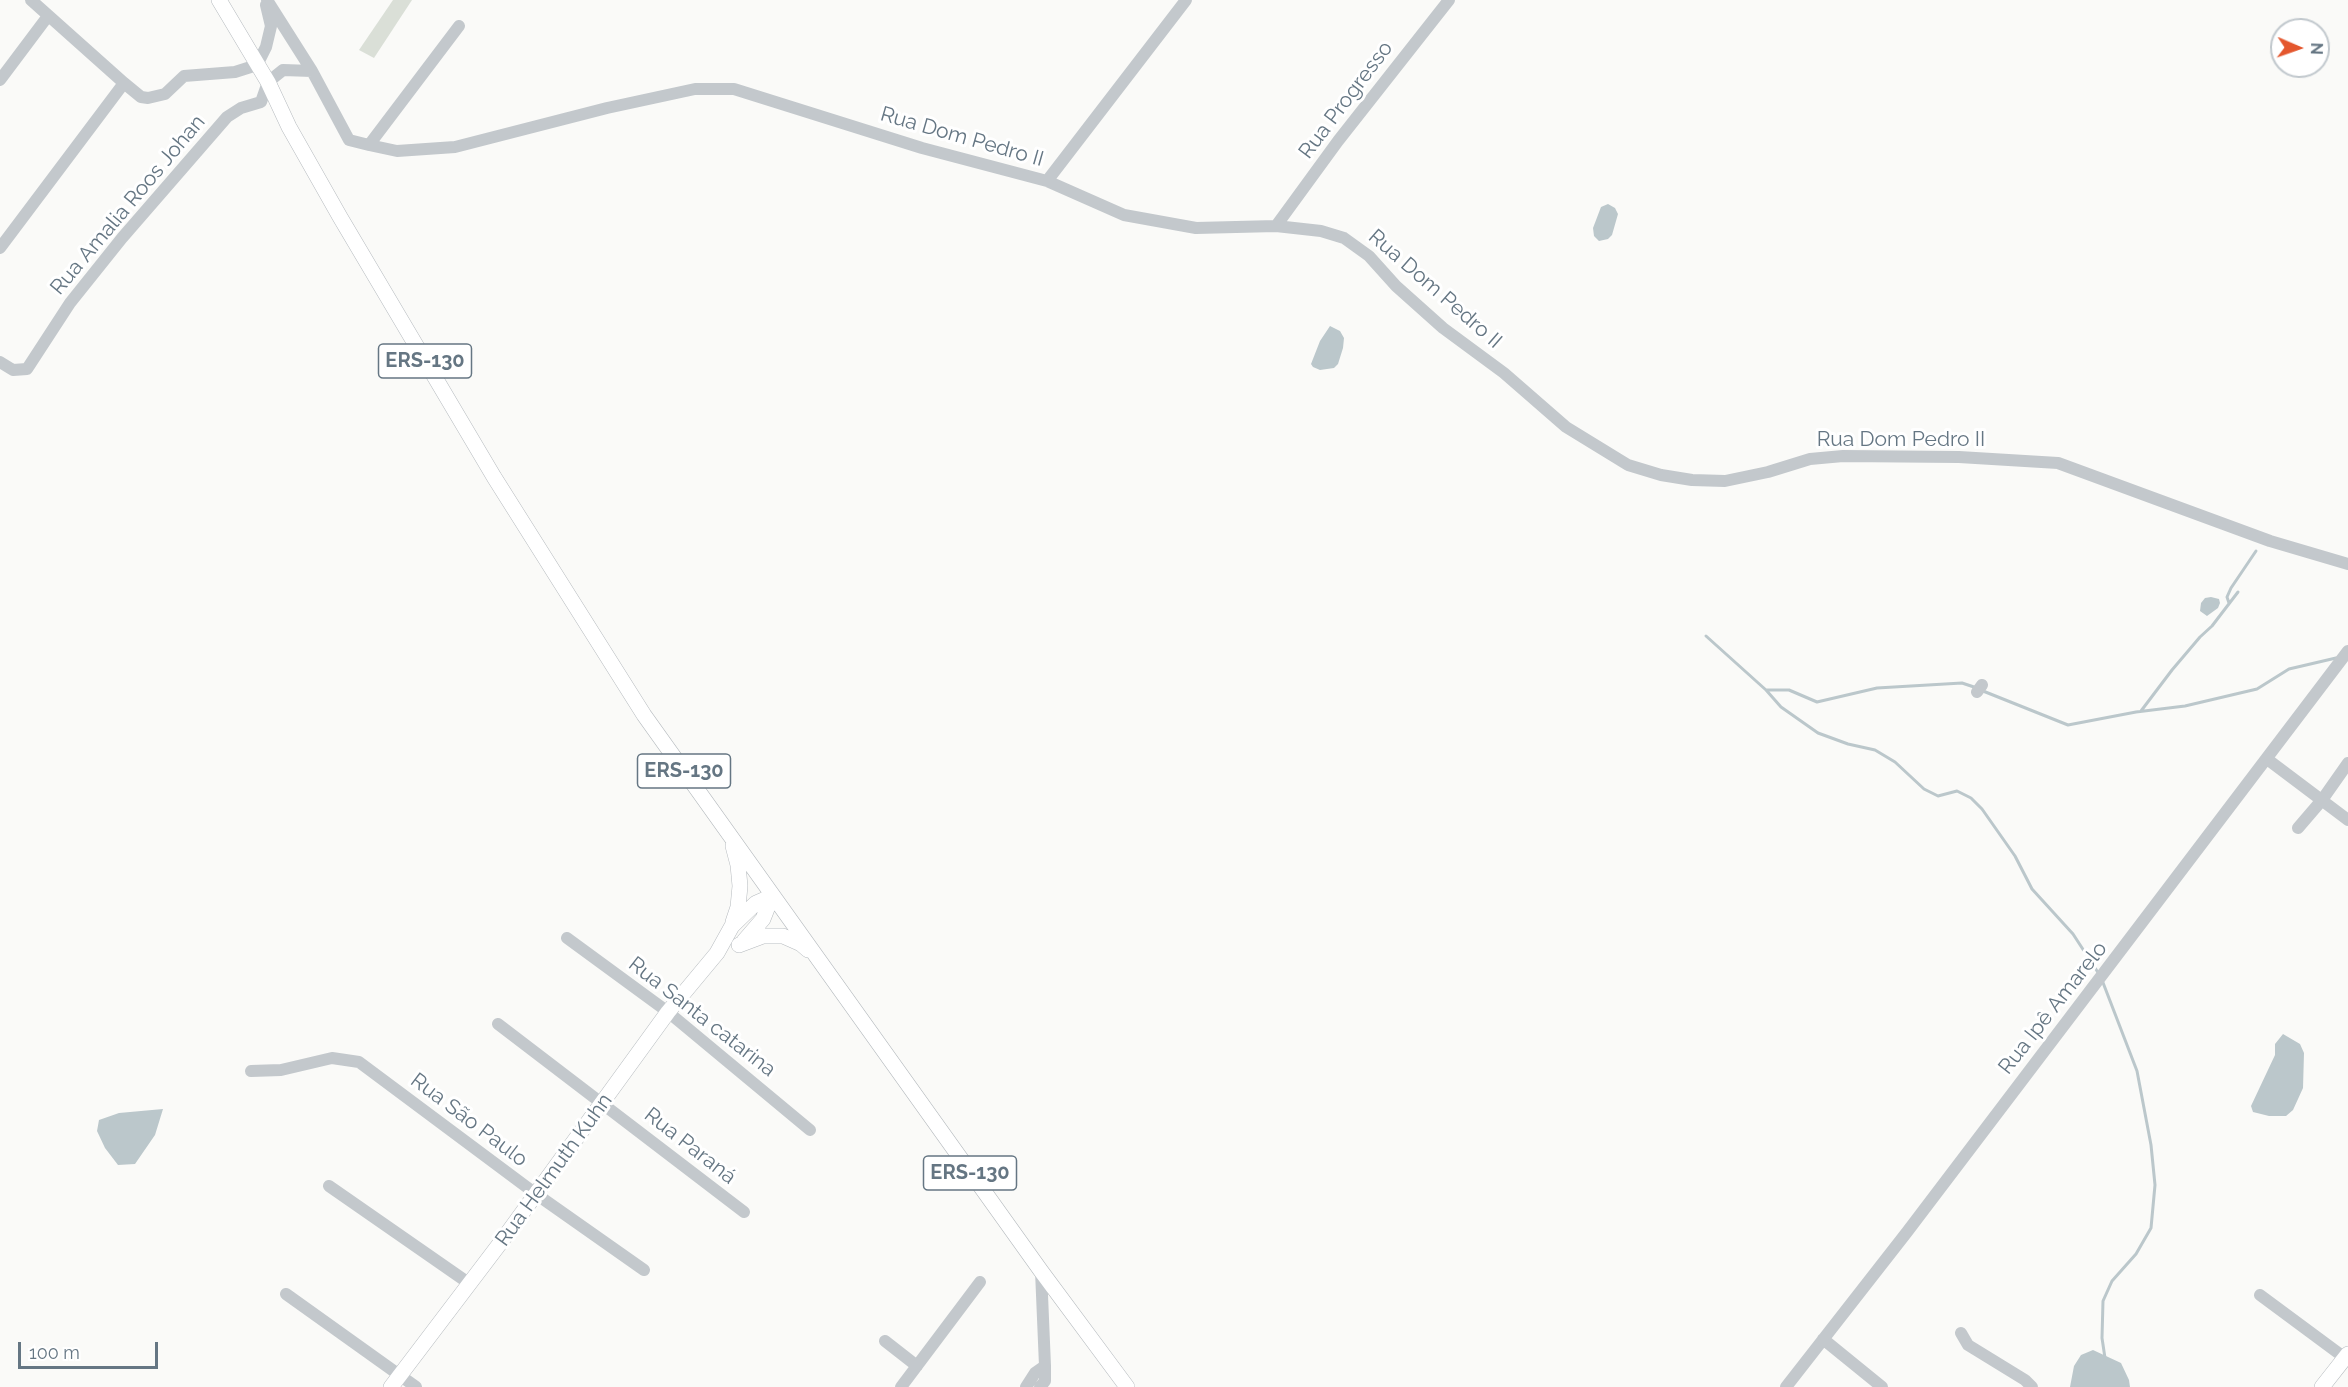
<!DOCTYPE html>
<meta charset="utf-8">
<style>
body{margin:0}
#map{position:relative;width:2348px;height:1387px;overflow:hidden;background:#fafaf8;font-family:Raleway,sans-serif}
canvas{display:block}
.north{position:absolute;left:2270px;top:18px;width:60px;height:60px;box-sizing:border-box;background:#fff;border:2px solid #c1c8cd;border-radius:50%;rotate:92deg;font-size:16px;font-weight:700;line-height:24px;text-align:center;color:#657683}
.north::after{content:'';display:block;margin:auto;width:21px;height:27px;background:#e4572e;clip-path:polygon(50% 0,100% 100%,50% 72%,0 100%)}
.scale{position:absolute;left:18px;top:1342px;width:140px;height:27px;box-sizing:border-box;border:3px solid #657683;border-top:0;padding-left:8px;font-size:18px;line-height:21px;white-space:nowrap;color:#657683;-webkit-text-stroke:4px #fff;paint-order:stroke}
</style>
<div id="map">
<canvas width="2348" height="1387"></canvas>
<div class="north">N</div>
<div class="scale">100 m</div>
</div>
<script>
const c = document.querySelector('canvas').getContext('2d');
c.lineJoin = 'round';
function fillPath(path, color) { c.fillStyle = color; c.fill(path, 'evenodd'); }
const shape = rows => new Path2D(rows.map(r => 'M' + r).join(''));
function stroke(path, color, width, dash) { c.strokeStyle = color; c.lineWidth = width; c.lineCap = dash ? 'butt' : 'round'; c.setLineDash(dash || []); c.stroke(path); }
function drawText(font, color, halo, rows, align = 'center') {
  c.font = font + ' Raleway,sans-serif'; c.lineWidth = 6; c.setLineDash([]); c.textBaseline = 'middle'; c.strokeStyle = halo; c.fillStyle = color; for (const [text, x, y, turn = 0] of rows) {
    c.save(); c.translate(x, y); c.rotate((+turn || 0) * Math.PI / 180); c.textAlign = isNaN(turn) ? turn : align; if (halo) c.strokeText(text, 0, 0); c.fillText(text, 0, 0); c.restore();
  }
}
const green = shape([
 [393,0,412,0,374,58,359,50]
]);
const water = shape([
 [1608,204,1615,208,1618,214,1612,235,1608,239,1599,241,1594,236,1593,228,1601,207],
 [1330,326,1340,331,1344,338,1343,348,1338,364,1334,368,1320,370,1313,367,1311,364,1320,341],
 [2211,597,2219,599,2220,603,2218,608,2207,616,2200,611,2201,603,2205,598],
 [2283,1034,2300,1044,2304,1053,2303,1088,2293,1110,2286,1116,2269,1116,2253,1112,2251,1106,2275,1055,2275,1044],
 [163,1109,155,1135,135,1164,118,1165,105,1148,97,1131,99,1120,119,1113],
 [2093,1350,2121,1363,2129,1380,2130,1387,2070,1387,2074,1366,2081,1355]
]);
const stream = shape([
 [2229,603,2227,597,2231,588,2256,551],
 [1706,636,1766,690,1789,690,1817,702,1877,688,1962,683,1977,688],
 [1766,690,1781,707,1818,733,1848,744,1875,750,1895,762,1924,789,1938,796,1957,791,1971,798,1982,809,2015,856,2032,889,2073,934,2099,974],
 [1983,691,2068,725,2136,712,2185,706,2257,689,2289,669,2336,658],
 [2141,711,2172,670,2200,637,2212,626,2238,592],
 [2102,980,2137,1071,2151,1145,2155,1185,2151,1228,2136,1254,2112,1281,2103,1301,2102,1338,2105,1358]
]);
const minor = shape([
 [31,0,124,83,141,97,148,98,165,94,184,76,235,72,257,65,266,47,271,26,266,5],
 [267,0,312,71,349,140,369,145,397,151,455,147,607,108,695,89,734,89,922,148,1047,181,1124,215,1196,228,1276,226,1321,231,1344,238,1369,256,1396,286,1443,328,1504,373,1566,427,1628,465,1661,475,1692,480,1725,481,1768,472,1810,459,1843,456,1959,457,2058,463,2270,541,2348,564],
 [0,80,48,16],
 [369,145,459,26],
 [1047,181,1186,0],
 [1276,226,1338,141,1449,0],
 [0,248,124,83],
 [0,362,13,370,27,369,70,303,122,238,227,117,241,108,261,102,268,82,283,70,312,71],
 [1977,692,1982,685],
 [2267,759,2348,820],
 [2298,828,2322,800,2348,763],
 [567,938,668,1012,810,1130],
 [498,1024,744,1212],
 [251,1071,281,1070,332,1058,359,1062,536,1194,644,1270],
 [329,1186,470,1284],
 [286,1294,416,1387],
 [2260,1295,2345,1358],
 [1961,1333,1968,1345,2025,1380,2032,1387],
 [1823,1339,1882,1387],
 [885,1341,917,1366],
 [901,1387,980,1282],
 [1026,1387,1035,1373,1045,1366],
 [1040,1387,1045,1381,1045,1366,1041,1271],
 [1786,1387,1907,1232,2348,651]
]);
const major = shape([
 [219,0,268,82,289,127,340,217,494,477,644,715,1041,1271,1127,1387],
 [733,846,738,865,740,886,738,907,733,922],
 [744,941,763,919,772,896],
 [739,945,763,936,783,936,801,944,808,950],
 [391,1387,501,1242,668,1012,717,953,732,926,756,903,772,896],
 [2322,1387,2348,1354]
]);
const shields = [
 [425,361,93],
 [684,771,93],
 [970,1173,93]
];
const shieldNames = [
 ["ERS-130",425,361],
 ["ERS-130",684,771],
 ["ERS-130",970,1173]
];
const streetNames = [
 ["Rua Progresso",1346,100,-53],
 ["Rua Dom Pedro II",962,137,16],
 ["Rua Amalia Roos Johan",128,205,-50],
 ["Rua Dom Pedro II",1435,289,41],
 ["Rua Dom Pedro II",1901,440],
 ["Rua Ipê Amarelo",2053,1008,-52],
 ["Rua Santa catarina",702,1017,38],
 ["Rua São Paulo",469,1120,37],
 ["Rua Paraná",690,1146,38],
 ["Rua Helmuth Kuhn",554,1170,-54]
];
fillPath(green, '#dadfd7');
fillPath(water, '#bbc7cb');
stroke(stream, '#bbc7cb', 3);
stroke(major, '#b5babe', 16);
stroke(minor, '#c3c8cc', 12);
stroke(major, '#fff', 15);
for (const [x, y, w] of shields) { const box = new Path2D(); box.roundRect(x - w / 2, y - 17, w, 34, 4.5); c.fillStyle = '#fff'; c.fill(box); stroke(box, '#657683', 1.5); }
drawText('bold 20px', '#657683', null, shieldNames);
drawText('21px', '#657683', '#fff', streetNames);
</script>
